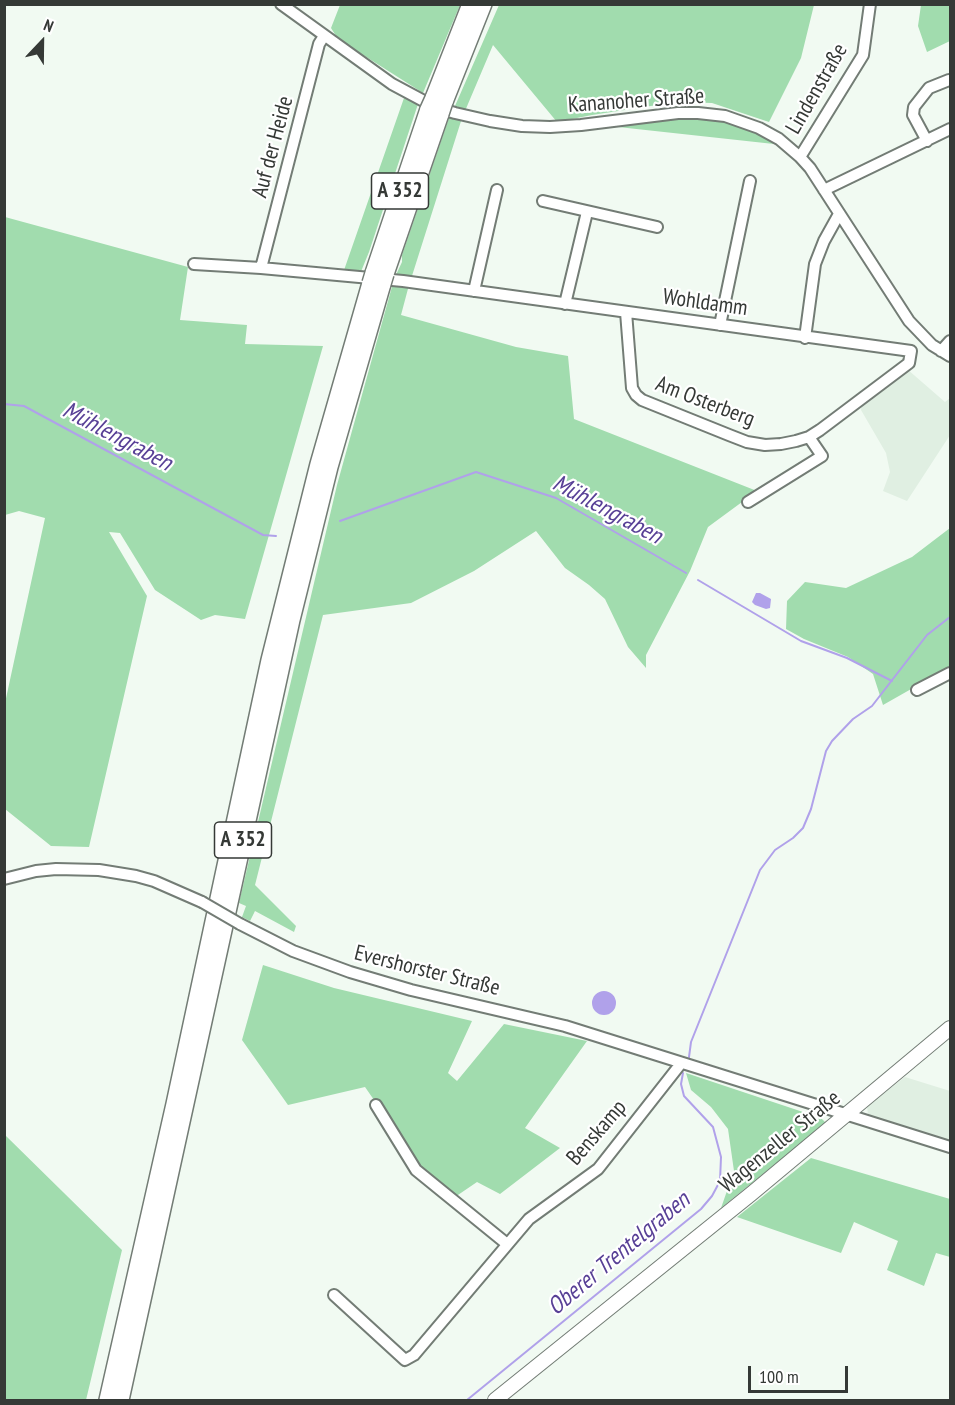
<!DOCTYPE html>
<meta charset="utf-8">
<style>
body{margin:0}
#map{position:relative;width:955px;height:1405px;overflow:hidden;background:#f1faf2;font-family:"PT Sans Narrow",sans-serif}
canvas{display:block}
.frame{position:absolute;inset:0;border:6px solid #353936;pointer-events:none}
.north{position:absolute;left:12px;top:12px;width:60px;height:60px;-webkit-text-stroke:4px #fff;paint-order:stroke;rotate:22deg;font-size:16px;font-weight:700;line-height:24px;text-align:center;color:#353936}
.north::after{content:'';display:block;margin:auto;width:21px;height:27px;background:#353936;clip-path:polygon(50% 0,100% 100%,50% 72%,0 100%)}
.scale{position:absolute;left:748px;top:1366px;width:100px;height:27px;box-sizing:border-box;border:3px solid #353936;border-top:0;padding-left:8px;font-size:18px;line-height:21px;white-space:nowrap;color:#353936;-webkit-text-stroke:4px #fff;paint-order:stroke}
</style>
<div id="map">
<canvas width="955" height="1405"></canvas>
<div class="frame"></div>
<div class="north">N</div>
<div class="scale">100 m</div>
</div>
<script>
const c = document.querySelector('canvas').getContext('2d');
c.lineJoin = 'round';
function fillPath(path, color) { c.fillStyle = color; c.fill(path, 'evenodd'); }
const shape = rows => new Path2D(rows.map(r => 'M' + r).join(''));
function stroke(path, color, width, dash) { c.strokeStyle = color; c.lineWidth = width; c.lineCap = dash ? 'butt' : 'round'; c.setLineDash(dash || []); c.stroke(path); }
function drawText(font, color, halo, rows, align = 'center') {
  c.font = font + ' "PT Sans Narrow",sans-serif'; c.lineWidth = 4.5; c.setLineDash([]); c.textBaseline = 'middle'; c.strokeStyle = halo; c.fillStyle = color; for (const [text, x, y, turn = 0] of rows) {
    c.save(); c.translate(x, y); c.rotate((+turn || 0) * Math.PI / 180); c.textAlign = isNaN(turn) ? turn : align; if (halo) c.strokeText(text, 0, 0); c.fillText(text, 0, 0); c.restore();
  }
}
const built = shape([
 [907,369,945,402,950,398,950,435,907,501,883,491,890,472,886,453,861,410,862,403],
 [905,1077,950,1091,950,1142,868,1115,867,1106]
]);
const green = shape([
 [340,5,460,5,423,93,338,39,331,28],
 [499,5,814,5,801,58,769,122,712,103,677,102,592,115,557,122,493,45,465,111,455,106],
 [921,5,950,5,950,41,927,52,918,26],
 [404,98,418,104,369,252,360,274,343,273],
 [450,115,462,118,411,279,395,277,402,262,402,255],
 [676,117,705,118,747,126,783,145,609,126],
 [5,217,188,267,180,320,247,325,245,344,323,346,245,619,215,615,201,620,155,590,120,533,109,532,147,596,89,847,51,846,5,809,5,703,45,518,19,511,5,515],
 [393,283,409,285,401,315,516,347,568,356,574,419,757,491,708,527,690,571,646,655,646,668,628,647,605,599,589,585,565,568,536,531,474,571,411,603,323,615,255,885,296,926,294,932,255,911,250,921,242,917,246,906,239,903,337,485],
 [950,528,950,667,883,705,873,674,848,657,804,639,786,629,787,601,805,582,846,588,912,557],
 [263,965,334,988,472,1021,448,1073,457,1081,504,1024,587,1041,525,1128,560,1148,500,1194,477,1182,455,1197,424,1172,365,1087,288,1105,242,1040],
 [686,1073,821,1118,826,1123,721,1208,734,1171,728,1129,711,1107,691,1090],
 [5,1135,122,1250,86,1400,5,1400],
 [811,1158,950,1199,950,1257,936,1253,924,1286,887,1270,898,1241,854,1222,841,1253,737,1217]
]);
const water = shape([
 [756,593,760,593,771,599,770,608,766,609,755,605,752,602],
 '592 1003a12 12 0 1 1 24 0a12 12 0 1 1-24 0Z'
]);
const stream = shape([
 [4,404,24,406,263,535,276,536],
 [340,521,476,472,556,498,686,573],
 [698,580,801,641,847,658,892,681],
 [689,1057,691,1042,760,870,775,850,793,838,803,828,811,809,826,751,832,741,853,719,872,706,927,635,950,617],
 [467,1400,701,1209,712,1196,720,1181,721,1157,713,1127,684,1096,681,1084,683,1073]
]);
const minor = shape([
 [281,4,392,84,435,107,455,113,490,121,522,126,550,127,581,125,678,113,698,113,725,116,759,128,779,139,800,157,810,168,909,321,932,345,950,356],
 [927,141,913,115,914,107,929,88,949,80],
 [800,157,863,55,870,4],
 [824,190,950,129],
 [543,201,657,227],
 [194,264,261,268,403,281,911,351],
 [261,268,319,44,324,36],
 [474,291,497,190],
 [565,304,587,212],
 [626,312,632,388,636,395,642,400,729,435,747,442,765,445,781,444,796,441,809,437,820,430,909,363,911,351],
 [720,325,750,181],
 [805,338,815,264,824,241,839,214],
 [941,351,950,341],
 [748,502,822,456,809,437],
 [917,690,950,673],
 [4,879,36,871,56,869,99,870,136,876,154,881,202,902],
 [240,924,293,951,350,972,411,990,565,1026,950,1147],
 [376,1105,416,1170,507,1244],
 [334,1295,405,1360,414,1355,529,1219,598,1169,679,1066,680,1062]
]);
const major = shape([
 [495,1400,751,1194,950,1028]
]);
const highway = shape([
 [433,98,470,4],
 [445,102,484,4],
 [373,273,428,109],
 [386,274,441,114],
 [107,1400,174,1104,269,660,318,464,370,283],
 [121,1400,292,620,330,467,383,284]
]);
const minorBridge = shape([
 [202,902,240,924]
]);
const highwayBridge = shape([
 [428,109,433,98],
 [441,114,445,102],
 [370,283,373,273],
 [383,284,386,274]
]);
const shields = [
 [400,191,57],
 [243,840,57]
];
const shieldNames = [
 ["A 352",400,191],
 ["A 352",243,840]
];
const streetNames = [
 ["Lindenstraße",817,89,-60],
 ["Kananoher Straße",636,101,-4],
 ["Auf der Heide",273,147,-75],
 ["Wohldamm",705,303,8],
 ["Am Osterberg",705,402,21],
 ["Evershorster Straße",427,971,14],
 ["Benskamp",597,1133,-49],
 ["Wagenzeller Straße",780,1142,-39]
];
const waterNames = [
 ["Mühlengraben",117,437,28],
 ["Mühlengraben",607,510,28],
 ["Oberer Trentelgraben",619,1254,-40]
];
fillPath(built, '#e0efe2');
fillPath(green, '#a1dcae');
fillPath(water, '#b0a1ea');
stroke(stream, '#b0a1ea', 2);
stroke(minor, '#737c75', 14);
stroke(major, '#737c75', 16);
stroke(highway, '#737c75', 18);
stroke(minor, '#fff', 10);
stroke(major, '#fff', 14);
stroke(highway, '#fff', 15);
stroke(minorBridge, '#737c75', 14, []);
stroke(highwayBridge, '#737c75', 18, []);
stroke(minorBridge, '#fff', 10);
stroke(highwayBridge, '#fff', 15);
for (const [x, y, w] of shields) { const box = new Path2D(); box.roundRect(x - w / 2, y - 18, w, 36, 4.5); c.fillStyle = '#fff'; c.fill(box); stroke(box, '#353936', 1.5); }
drawText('bold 21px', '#353936', null, shieldNames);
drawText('22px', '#353936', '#fff', streetNames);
drawText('italic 24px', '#584096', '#fff', waterNames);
</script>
